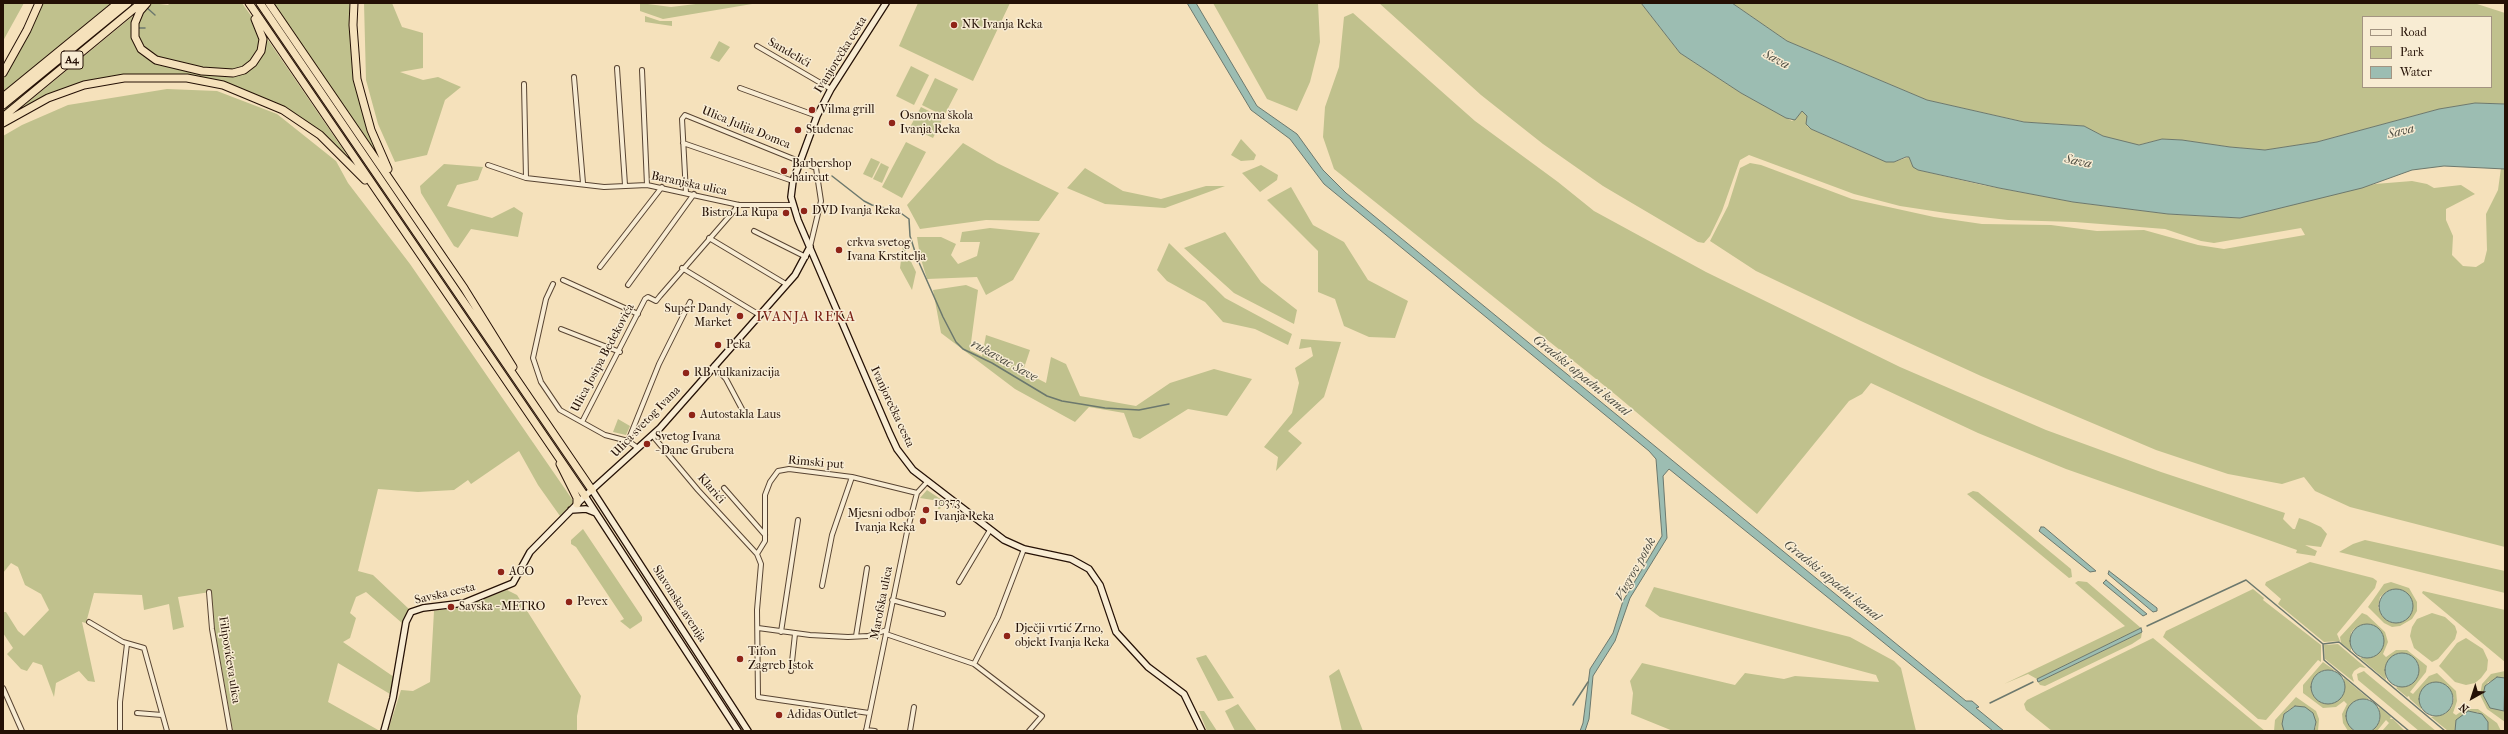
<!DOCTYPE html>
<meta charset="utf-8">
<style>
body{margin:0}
#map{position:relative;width:2508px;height:734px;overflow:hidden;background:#f5e1bb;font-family:"IM FELL French Canon",serif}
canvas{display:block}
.frame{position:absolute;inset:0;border:4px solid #241005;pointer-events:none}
.legend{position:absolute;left:2362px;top:16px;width:130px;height:72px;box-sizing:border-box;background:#f8ecd3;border:1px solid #a39481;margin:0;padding:5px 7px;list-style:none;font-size:12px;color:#241005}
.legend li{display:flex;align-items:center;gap:8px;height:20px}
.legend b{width:20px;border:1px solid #a39481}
.north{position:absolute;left:2452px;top:678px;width:40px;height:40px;-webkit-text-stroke:3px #f8ecd3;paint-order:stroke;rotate:219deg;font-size:11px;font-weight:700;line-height:16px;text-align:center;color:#241005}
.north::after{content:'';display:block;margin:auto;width:14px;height:18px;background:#241005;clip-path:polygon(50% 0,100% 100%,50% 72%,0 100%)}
</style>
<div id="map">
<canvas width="2508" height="734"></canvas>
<div class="frame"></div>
<ul class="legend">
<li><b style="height:5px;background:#f8ecd3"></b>Road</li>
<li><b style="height:11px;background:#c0c18d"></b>Park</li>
<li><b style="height:11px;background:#9cbdb2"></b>Water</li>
</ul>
<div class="north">N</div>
</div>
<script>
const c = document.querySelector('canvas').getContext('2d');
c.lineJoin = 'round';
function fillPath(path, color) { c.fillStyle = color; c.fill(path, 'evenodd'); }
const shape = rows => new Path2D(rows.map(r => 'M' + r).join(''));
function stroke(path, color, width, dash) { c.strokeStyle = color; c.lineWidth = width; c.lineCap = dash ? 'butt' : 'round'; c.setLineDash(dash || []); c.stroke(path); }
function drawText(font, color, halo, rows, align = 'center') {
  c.font = font + ' "IM FELL French Canon",serif'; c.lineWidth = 3; c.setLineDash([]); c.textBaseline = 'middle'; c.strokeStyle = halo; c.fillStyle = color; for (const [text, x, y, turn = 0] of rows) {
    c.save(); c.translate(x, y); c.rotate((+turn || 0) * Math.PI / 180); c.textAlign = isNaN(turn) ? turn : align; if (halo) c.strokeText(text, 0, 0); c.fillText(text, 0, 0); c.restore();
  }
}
const green = shape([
 [3,3,24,3,3,41],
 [42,3,113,3,3,93,3,78],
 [133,3,136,3,3,112,3,109],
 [151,3,168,5,170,3,242,3,254,20,261,39,257,53,247,65,236,70,216,70,161,60,144,49,138,37,137,26,144,9],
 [272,3,352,3,351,49,357,91,367,129,379,157],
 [364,3,392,3,402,27,423,33,423,68,400,72,423,80,438,77,461,87,445,100,427,155,395,162,378,124,366,80],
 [640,3,671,7,704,3,758,3,663,19,640,11],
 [918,3,1010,3,973,81,899,46],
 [1213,3,1318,3,1320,42,1310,82,1297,111,1267,99],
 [1379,3,1641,3,1680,53,1741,93,1792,121,1802,111,1807,116,1807,126,1811,129,1858,150,1894,162,1909,157,1912,164,1918,170,1982,185,2073,202,2168,214,2240,218,2375,184,2412,181,2427,184,2434,188,2461,185,2475,194,2446,209,2446,220,2453,236,2452,255,2463,266,2476,267,2484,262,2487,250,2486,214,2498,190,2501,168,2505,169,2505,547,2350,507,2315,491,2304,477,2282,484,2228,474,2156,450,1981,376,1861,321,1756,271,1710,241,1728,206,1740,168,1750,163,1761,165,1852,199,1934,217,1982,224,2051,225,2097,231,2144,230,2198,245,2224,249,2305,235,2301,228,2214,243,2201,241,2165,229,2075,222,2008,220,1946,213,1900,206,1854,194,1749,155,1740,160,1722,211,1710,236,1704,243,1698,242,1603,186,1543,144,1481,95],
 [1732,3,2474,3,2505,13,2505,104,2475,103,2439,109,2317,142,2265,150,2230,147,2182,140,2162,139,2138,145,2103,136,2084,126,2025,122,1927,100,1787,41],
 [2363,17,2491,17,2491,87,2363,87],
 [1353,13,1475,121,1558,182,1594,211,1706,272,1900,367,2046,430,2161,472,2285,513,2283,519,2293,529,2295,529,2299,518,2308,521,2321,527,2327,534,2321,547,2305,545,2317,551,2315,556,2296,553,2297,550,2066,469,1978,433,1871,383,1862,394,1849,401,1757,514,1616,395,1334,169,1323,137,1325,107,1339,67,1344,17],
 [134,15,131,33,134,42,142,55,158,64,190,72,209,75,252,68,262,56,266,37,349,158,318,130,264,98,228,85,175,75,135,74,114,77,47,95,20,109],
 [645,16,660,21,672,21,672,26,645,22],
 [719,41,730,47,719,62,710,58],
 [911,66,929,75,914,105,896,96],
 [935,78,958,89,944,116,922,105],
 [167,89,217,91,277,114,336,161,348,183,410,264,574,502,560,516,538,485,519,451,471,484,468,480,454,490,418,492,378,489,358,571,373,575,410,610,402,623,366,592,356,597,350,613,356,618,350,638,343,642,394,677,390,694,338,663,328,702,380,731,233,731,215,631,210,592,178,597,184,627,173,630,169,604,144,610,142,595,94,593,86,623,82,622,95,682,88,681,79,671,56,683,54,697,42,665,33,662,27,671,21,669,7,654,13,648,3,633,3,612,6,612,18,631,24,636,49,610,41,594,25,585,18,567,11,563,3,573,3,136,22,125,68,105],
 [921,107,943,118,933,138,910,127],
 [1241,139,1256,155,1254,160,1241,161,1231,155],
 [906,142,926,152,902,198,882,187],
 [963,143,997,163,1059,193,1039,221,986,220,920,229,907,205],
 [871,158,880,162,872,178,863,174],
 [881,163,889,167,882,183,873,179],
 [444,164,483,167,478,180,457,185,447,206,492,218,514,207,523,213,518,237,471,229,458,248,454,246,421,193,420,186],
 [1261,165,1278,175,1277,180,1260,192,1242,173],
 [1085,168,1123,191,1161,199,1206,186,1225,186,1165,208,1105,204,1067,188],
 [1291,187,1313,225,1344,242,1368,280,1408,301,1395,338,1369,337,1344,326,1335,299,1318,292,1318,251,1267,200],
 [990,228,1040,233,1013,280,986,295,977,277,927,279,920,256,917,237,941,237,956,244,951,255,958,264,977,256,980,242,960,242,962,232],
 [1225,232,1261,282,1297,310,1294,324,1234,293,1184,248],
 [1169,243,1225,298,1292,334,1288,345,1255,329,1223,322,1205,302,1167,281,1157,270],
 [903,245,916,272,912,290,900,268],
 [966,285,978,290,970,350,982,356,986,335,1030,350,1023,371,1046,383,1051,357,1066,364,1080,396,1136,406,1170,383,1214,369,1252,379,1227,416,1188,409,1140,439,1133,437,1124,413,1089,407,1075,422,1015,389,941,333,933,290],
 [1301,339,1341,342,1324,397,1288,431,1302,443,1276,471,1278,457,1264,447,1292,413,1299,383,1295,368,1313,356,1311,347,1299,349],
 [618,419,630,426,626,435,613,432],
 [927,490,945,502,940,509,938,509,939,501,920,498],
 [1973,491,1978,492,2071,569,2072,577,2069,578,1967,494],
 [583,529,642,617,642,621,630,629,620,621,624,619,576,547,571,544,571,540],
 [2365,540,2505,571,2505,593,2339,552,2353,544],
 [2310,562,2373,578,2377,581,2375,588,2337,634,2340,641,2324,642,2278,604,2281,599,2265,585,2266,582],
 [2078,581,2087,582,2141,628,2037,679,2028,674,2004,684,2125,626,2075,583],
 [2391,582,2409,588,2417,602,2417,611,2412,619,2400,626,2392,627,2384,623,2368,607,2384,584],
 [2387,591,2408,618,2404,621,2394,623,2382,616,2378,607,2380,597],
 [1654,587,1850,637,1894,661,1901,668,1916,731,1673,731,1631,714,1633,693,1630,681,1642,663,1735,685,1745,673,1784,679,1795,676,1879,682,1876,675,1660,617,1645,606],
 [2253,589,2264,598,2263,600,2321,645,2321,662,2318,660,2266,720,2258,719,2163,637,2166,631],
 [507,590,517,595,581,696,577,716,577,731,388,731,401,690,413,691,430,682,434,611,466,606],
 [2423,591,2505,610,2505,662,2422,593],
 [2362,613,2367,615,2385,632,2388,642,2383,654,2386,657,2396,650,2407,650,2427,666,2426,672,2410,692,2413,694,2429,676,2437,673,2456,691,2457,701,2453,713,2456,715,2465,709,2478,709,2497,723,2501,731,2488,731,2485,718,2477,712,2455,731,2448,731,2431,717,2445,714,2452,707,2454,698,2447,685,2420,695,2421,709,2410,699,2409,696,2407,697,2396,688,2418,673,2418,664,2412,656,2398,653,2385,666,2386,680,2360,658,2375,656,2383,645,2383,635,2373,625,2368,624,2354,629,2351,633,2351,651,2341,643,2340,637],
 [2432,613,2445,617,2455,626,2457,632,2455,639,2438,659,2432,662,2414,648,2410,636,2412,627,2417,619],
 [2142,632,2141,638,2132,644,2045,686,2040,685,2038,682],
 [2153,638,2265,731,2052,731,2026,710,2024,704,2027,700],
 [2466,638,2483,649,2488,660,2487,670,2481,678,2475,683,2466,685,2455,682,2439,666,2457,643],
 [2338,644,2366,668,2360,667,2354,671,2352,675,2354,682,2325,659,2324,645],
 [1206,655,1234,698,1218,701,1196,658],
 [2323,662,2334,670,2324,670,2316,675,2311,684,2312,693,2344,681,2344,678,2369,699,2364,699,2352,730,2354,731,2348,731,2343,723,2342,714,2347,704,2344,701,2336,707,2323,708,2303,693,2303,685],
 [1339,669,1363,731,1342,731,1329,676],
 [2364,671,2366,673,2436,731,2419,731,2358,680,2357,674],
 [2505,671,2505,678,2488,682,2484,690,2505,710,2505,722,2487,709,2480,695,2482,684,2491,674],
 [2296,697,2316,711,2319,719,2318,731,2314,731,2316,726,2295,706,2287,711,2284,731,2274,731,2275,720],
 [1238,704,1257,731,1235,731,1225,711],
 [2379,707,2391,717,2390,719,2393,719,2404,730,2382,731,2389,723,2386,720,2377,731,2372,731,2380,720],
 [1199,711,1204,711,1217,731,1207,731]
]);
const water = shape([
 [1187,3,1196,3,1257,106,1297,134,1323,170,1346,193,1966,701,1972,701,1979,707,1976,708,2004,731,1993,731,1669,469,1663,476,1667,538,1630,598,1615,641,1593,676,1589,719,1585,731,1580,731,1583,723,1590,669,1613,633,1623,601,1662,536,1656,459,1649,451,1324,184,1290,139,1251,110,1187,3],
 [1641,3,1732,3,1787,41,1927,100,2024,122,2084,126,2103,136,2139,145,2162,139,2182,140,2230,147,2265,150,2317,142,2439,109,2475,103,2505,104,2505,169,2444,166,2412,170,2362,188,2240,218,2168,214,2073,202,1999,188,1918,170,1913,167,1909,157,1906,157,1894,162,1886,162,1811,129,1806,124,1807,116,1802,111,1795,120,1786,118,1741,93,1680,53,1641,3],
 [2041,527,2044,527,2096,571,2090,572,2039,531,2041,527],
 [2109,571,2157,608,2157,611,2153,612,2108,574,2109,571],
 [2106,580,2147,614,2143,616,2103,583,2106,580],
 '2379 606a17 17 0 1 1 34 0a17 17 0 1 1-34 0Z',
 '2350 641a17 17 0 1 1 34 0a17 17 0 1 1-34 0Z',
 [2141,628,2142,632,2038,682,2037,679,2141,628],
 '2385 670a17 17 0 1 1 34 0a17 17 0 1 1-34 0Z',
 '2311 687a17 17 0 1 1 34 0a17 17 0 1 1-34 0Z',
 [2497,677,2505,678,2504,711,2490,708,2483,695,2485,686,2497,677],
 '2419 699a17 17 0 1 1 34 0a17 17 0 1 1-34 0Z',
 '2346 716a17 17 0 1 1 34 0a17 17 0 1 1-34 0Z',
 [2295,706,2305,707,2313,713,2316,722,2314,731,2284,731,2282,724,2284,714,2295,706],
 [2468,711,2482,714,2488,722,2488,731,2455,731,2456,720,2468,711]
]);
const stream = shape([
 [146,7,155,15],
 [138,28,145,28],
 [832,176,864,201,872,205,898,211,909,219,910,236,917,258,943,317,956,342,963,349,992,363,1047,396,1062,401,1105,408,1139,410,1169,404],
 [2147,626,2246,580,2323,644,2324,660,2409,731],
 [2323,644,2339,642,2445,731],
 [1990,703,2033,682],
 [1573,705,1588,682]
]);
const street = shape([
 [757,46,831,89],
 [617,68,625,185],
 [642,70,647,185],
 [574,77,583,183],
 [524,84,526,178],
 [740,88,817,116],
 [683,143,793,181],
 [488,165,526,178,604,187,647,185,739,205,792,205],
 [686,193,682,119,685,115,816,168,821,201,810,247],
 [754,231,806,257],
 [709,238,786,284],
 [600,267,662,187],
 [682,268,758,314],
 [563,280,638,314],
 [553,284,546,299,533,358,541,382,560,410,605,435,628,441,638,448],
 [628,285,694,194],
 [561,329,620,352],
 [714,366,726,379,743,411],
 [582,422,645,299,648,297,656,301,660,296,739,205],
 [652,435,698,490,757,554],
 [628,441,659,364,690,302],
 [724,488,765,535],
 [959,582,990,530],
 [822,586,832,535,852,477],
 [209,592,212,629,230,731],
 [892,600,943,614],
 [89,622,123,642,144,648,167,731],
 [758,628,810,635,848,637,868,636,887,630],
 [781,632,798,520],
 [886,634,974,664,1042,716,1029,731],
 [856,636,867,568],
 [974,664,998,617,1024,549],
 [791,671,795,634],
 [3,688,22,731],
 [137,713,162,715],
 [869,713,758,697,757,610,761,564,757,554,765,541,765,495,770,482,778,471,789,469,852,477,917,493],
 [866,730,875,731],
 [120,731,120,702,127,644],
 [866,731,907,532,917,493,927,482],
 [910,731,914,707]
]);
const secondary = shape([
 [886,3,831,89,817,116,793,181,791,197,798,220,890,434,897,449,913,470,1004,540,1024,549,1071,559,1089,569,1100,585,1116,632,1148,667,1184,694,1202,731],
 [592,490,748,731],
 [585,496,738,731],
 [571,510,586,509,596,513],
 [384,731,393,698,406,622,411,612,423,608,464,603,513,583,530,552,585,496,660,428,795,275,810,247]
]);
const highway = shape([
 [147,3,140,11,135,23,135,37,141,49,156,60,202,71,233,73,244,70,253,63,261,51,263,39,255,19],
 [249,3,585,496],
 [260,3,592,490],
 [269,3,464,288,513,367],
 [354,3,353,25,357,79,371,130,388,169],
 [3,73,27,30,39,3],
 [3,97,118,3],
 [3,105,128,3],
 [3,117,141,3],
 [3,123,48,98,84,85,124,78,187,78,223,85,283,110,320,135,365,180],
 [560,464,577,498,577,504]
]);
const markers = [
 [954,25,4,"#8f2418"],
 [812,110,4,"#8f2418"],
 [892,123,4,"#8f2418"],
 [798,130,4,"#8f2418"],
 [784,171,4,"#8f2418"],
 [804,211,4,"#8f2418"],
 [786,213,4,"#8f2418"],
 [839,250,4,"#8f2418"],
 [740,316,4,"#8f2418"],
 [718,345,4,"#8f2418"],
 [686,373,4,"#8f2418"],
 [692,415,4,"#8f2418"],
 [647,444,4,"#8f2418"],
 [926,510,4,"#8f2418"],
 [923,521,4,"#8f2418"],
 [501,572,4,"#8f2418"],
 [569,602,4,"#8f2418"],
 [451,607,4,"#8f2418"],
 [1007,636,4,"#8f2418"],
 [740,659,4,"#8f2418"],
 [779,715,4,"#8f2418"]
];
const shields = [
 [72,60,22]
];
const shieldNames = [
 ["A4",72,60]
];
const poiNames = [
 ["NK Ivanja Reka",962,25],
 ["Vilma grill",820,110],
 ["Osnovna škola",900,116],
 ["Ivanja Reka",900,130],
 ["Studenac",806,130],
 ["Barbershop",792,164],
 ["haircut",792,178],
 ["DVD Ivanja Reka",812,211],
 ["Bistro La Rupa",778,213,"right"],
 ["crkva svetog",847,243],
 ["Ivana Krstitelja",847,257],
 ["Super Dandy",732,309,"right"],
 ["Market",732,323,"right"],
 ["Peka",726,345],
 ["RB vulkanizacija",694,373],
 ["Autostakla Laus",700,415],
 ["Svetog Ivana",655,437],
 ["- Dane Grubera",655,451],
 ["10373",934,503],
 ["Ivanja Reka",934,517],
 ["Mjesni odbor",915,514,"right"],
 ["Ivanja Reka",915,528,"right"],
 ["ACO",509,572],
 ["Pevex",577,602],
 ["Savska - METRO",459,607],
 ["Dječji vrtić Zrno,",1015,629],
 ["objekt Ivanja Reka",1015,643],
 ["Tifon",748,652],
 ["Zagreb Istok",748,666],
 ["Adidas Outlet",787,715]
];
const streetNames = [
 ["Sandelići",789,53,30],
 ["Ivanjorečka cesta",841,55,-58],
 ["Ulica Julija Domca",746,128,22],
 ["Baranjska ulica",689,184,12],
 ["Ulica Josipa Bedekovića",603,358,-62],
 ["Ivanjorečka cesta",892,407,65],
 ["Ulica svetog Ivana",646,422,-46],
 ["Rimski put",816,463,5],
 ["Klarići",711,489,49],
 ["Savska cesta",445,594,-13],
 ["Marofska ulica",882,603,-79],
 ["Slavonska avenija",679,604,57],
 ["Filipovićeva ulica",229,660,81]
];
const waterNames = [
 ["Sava",1776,60,28],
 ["Sava",2401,132,-14],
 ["Sava",2078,162,12],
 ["rukavac Save",1004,361,29],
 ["Gradski otpadni kanal",1581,376,39],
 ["Vugrov potok",1636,569,-61],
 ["Gradski otpadni kanal",1832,581,39]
];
const quarterNames = [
 ["IVANJA REKA",806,318]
];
fillPath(green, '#c0c18d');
fillPath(water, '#9cbdb2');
stroke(water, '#6c786d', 1);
stroke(stream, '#6c786d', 1.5);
stroke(street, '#584432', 6);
stroke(secondary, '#241005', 8);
stroke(highway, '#241005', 9);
stroke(street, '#f8ecd3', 4);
stroke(secondary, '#f8ecd3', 5.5);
stroke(highway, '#f5e1bb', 7);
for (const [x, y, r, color] of markers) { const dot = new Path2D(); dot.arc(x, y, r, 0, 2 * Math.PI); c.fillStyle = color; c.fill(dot); stroke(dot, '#f8ecd3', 1.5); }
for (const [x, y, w] of shields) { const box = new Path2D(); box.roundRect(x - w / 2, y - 9, w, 18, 3); c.fillStyle = '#f8ecd3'; c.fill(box); stroke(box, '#241005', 1); }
drawText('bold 11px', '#241005', null, shieldNames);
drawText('12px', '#241005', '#f8ecd3', poiNames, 'left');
drawText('12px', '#241005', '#f8ecd3', streetNames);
drawText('italic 13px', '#4e4d42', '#f8ecd3', waterNames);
c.letterSpacing = '1px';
drawText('14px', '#7a1f14', '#f8ecd3', quarterNames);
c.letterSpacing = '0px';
</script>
